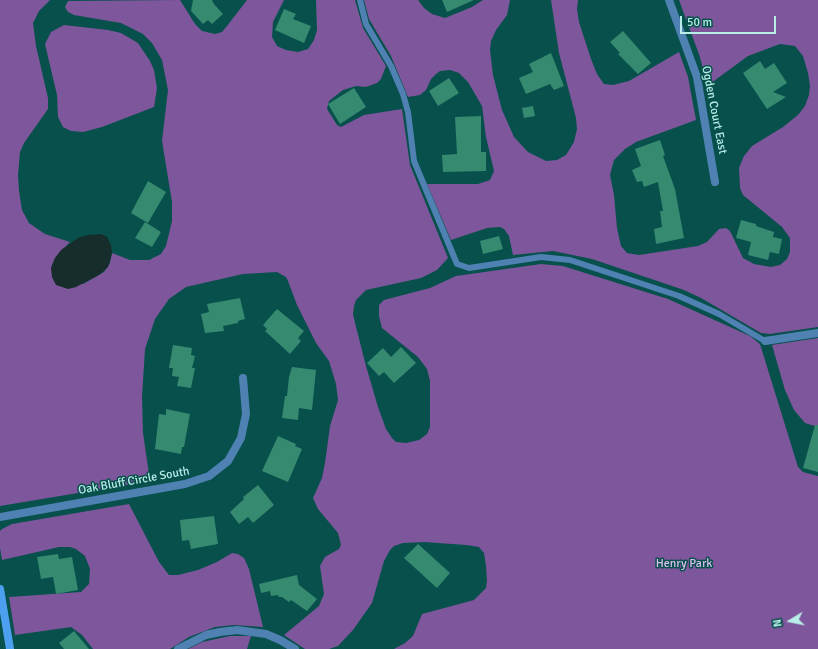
<!DOCTYPE html>
<style>
body{margin:0}
#map{position:relative;width:818px;height:649px;overflow:hidden;background:#07504c;font-family:Signika,sans-serif}
canvas{display:block}
.north{position:absolute;left:770px;top:601px;width:40px;height:40px;-webkit-text-stroke:3px #07504c;paint-order:stroke;rotate:260deg;font-size:11px;font-weight:700;line-height:16px;text-align:center;color:#b8ede8}
.north::after{content:'';display:block;margin:auto;width:14px;height:18px;background:#b8ede8;clip-path:polygon(50% 0,100% 100%,50% 72%,0 100%)}
.scale{position:absolute;left:680px;top:16px;width:96px;height:18px;box-sizing:border-box;border:2px solid #b8ede8;border-top:0;padding-left:5px;font-size:12px;line-height:14px;white-space:nowrap;color:#b8ede8;-webkit-text-stroke:3px #07504c;paint-order:stroke}
</style>
<div id="map">
<canvas width="818" height="649"></canvas>
<div class="north">N</div>
<div class="scale">50 m</div>
</div>
<script>
const c = document.querySelector('canvas').getContext('2d');
c.lineJoin = 'round';
function fillPath(path, color) { c.fillStyle = color; c.fill(path, 'evenodd'); }
const shape = rows => new Path2D(rows.map(r => 'M' + r).join(''));
function stroke(path, color, width, dash) { c.strokeStyle = color; c.lineWidth = width; c.lineCap = dash ? 'butt' : 'round'; c.setLineDash(dash || []); c.stroke(path); }
function drawText(font, color, halo, rows, align = 'center') {
  c.font = font + ' Signika,sans-serif'; c.lineWidth = 3; c.setLineDash([]); c.textBaseline = 'middle'; c.strokeStyle = halo; c.fillStyle = color; for (const [text, x, y, turn = 0] of rows) {
    c.save(); c.translate(x, y); c.rotate((+turn || 0) * Math.PI / 180); c.textAlign = isNaN(turn) ? turn : align; if (halo) c.strokeText(text, 0, 0); c.fillText(text, 0, 0); c.restore();
  }
}
const green = shape([
 [0,0,50,0,39,11,33,23,36,46,48,98,48,109,24,143,20,152,18,175,19,191,22,210,29,223,45,234,70,242,55,258,51,268,83,284,104,272,110,263,112,253,130,260,149,260,161,254,166,246,172,221,172,202,162,141,168,90,162,60,152,43,143,34,121,23,74,15,68,12,65,7,68,1,180,0,195,24,202,31,215,34,222,32,227,26,247,0,284,0,273,22,272,37,277,46,286,50,298,52,308,49,314,40,317,30,316,0,355,0,363,28,386,66,381,79,377,83,366,87,356,86,343,90,329,101,327,109,337,125,341,127,364,115,402,109,410,165,448,258,437,270,421,278,366,290,356,300,354,306,353,314,355,323,366,366,378,407,386,429,392,438,396,442,406,443,419,440,427,434,430,427,430,381,427,369,418,357,382,328,379,316,379,305,384,300,430,288,456,276,541,264,563,266,668,299,750,336,760,344,798,467,803,472,818,476,818,649,394,649,405,643,413,636,422,614,474,600,486,588,487,581,486,566,484,553,479,547,466,545,424,542,403,543,394,546,390,550,384,561,372,603,353,630,338,646,329,649,305,649,284,635,319,606,324,594,320,566,325,557,339,549,341,545,338,533,318,509,313,498,322,478,325,463,330,426,338,400,336,384,329,361,316,343,297,305,288,281,286,277,277,272,243,274,186,287,169,299,155,319,145,349,142,397,143,433,150,481,0,506],
 [364,0,418,0,424,8,432,14,445,18,472,7,483,0,510,0,507,15,496,30,491,41,490,50,493,75,502,110,514,137,528,152,546,161,557,160,566,155,574,142,577,129,576,118,559,53,551,0,578,0,577,9,579,22,591,59,597,74,604,84,613,85,629,81,679,52,688,77,696,120,636,142,625,149,614,160,610,175,614,195,617,228,621,246,627,253,639,255,698,246,707,242,719,229,726,228,730,231,743,258,754,264,771,267,780,265,787,259,790,252,790,238,782,227,743,195,740,188,739,168,744,156,752,146,783,127,798,115,805,106,809,95,810,86,808,73,803,56,795,46,780,44,748,56,707,86,700,57,679,0,818,0,818,327,770,334,761,333,701,298,684,290,592,259,553,251,513,255,509,236,504,229,500,227,487,228,451,240,427,184,478,184,490,180,494,171,486,137,482,106,468,82,459,73,450,70,440,71,435,75,431,79,426,90,420,95,408,97,391,56,369,19],
 [64,25,108,30,121,33,138,43,150,61,154,70,157,88,154,107,102,127,83,132,71,131,63,127,58,117,57,95,45,44,51,32],
 [818,338,818,427,805,423,794,410,785,390,772,345],
 [129,504,159,562,169,575,178,575,198,570,217,562,232,553,238,554,244,558,249,569,263,627,234,625,215,627,189,637,170,649,93,649,82,635,71,627,15,635,9,597,81,592,89,584,90,569,85,556,76,549,70,547,59,547,2,560,0,548,0,531,2,529,12,524],
 [230,636,251,636,247,649,188,649,202,642]
]);
const water = shape([
 [101,234,107,237,111,245,112,253,108,267,99,275,76,287,68,289,56,285,52,277,51,268,55,258,61,250,78,238,88,235]
]);
const building = shape([
 [193,0,212,0,214,4,223,14,212,24,208,20,203,24,191,11],
 [442,0,474,0,447,12],
 [284,9,296,14,293,19,311,26,304,43,275,30],
 [623,31,651,63,638,74,618,54,620,53,610,42],
 [551,53,564,86,554,90,550,84,526,94,519,78,533,72,529,64],
 [760,61,765,69,774,63,787,83,773,92,786,97,767,109,743,73],
 [449,78,459,93,438,106,429,91],
 [354,88,366,107,340,124,328,104],
 [533,106,535,116,524,118,522,108],
 [481,116,481,152,486,152,486,171,443,172,442,155,457,154,455,117],
 [660,140,665,155,663,156,675,189,684,238,656,244,654,229,662,227,660,211,663,211,658,182,644,187,642,181,637,182,632,170,641,166,635,149],
 [148,181,166,192,148,223,131,213],
 [741,220,756,224,756,226,774,232,773,237,782,239,779,254,770,252,768,260,748,255,751,242,736,238],
 [145,222,161,232,152,247,135,238],
 [499,236,503,249,483,254,480,241],
 [240,298,245,319,238,321,238,323,223,326,224,331,205,333,201,314,209,312,207,304],
 [277,309,304,331,298,338,301,341,290,354,265,331,267,329,263,325],
 [173,345,192,348,191,355,195,356,192,368,195,368,191,388,177,386,179,377,172,376,173,368,169,368],
 [401,347,416,363,394,383,384,372,379,376,367,363,383,348,391,357],
 [292,367,316,370,312,410,299,408,298,420,282,418,285,396,287,396,289,377],
 [166,409,190,414,184,447,182,447,181,454,155,449,159,414,166,415],
 [815,425,818,425,818,472,803,468],
 [278,436,296,444,295,446,302,449,288,482,262,471],
 [258,485,274,505,253,523,248,517,239,524,230,512,244,499,243,497],
 [214,516,218,544,191,549,189,540,182,541,180,520],
 [418,544,450,573,437,588,404,558],
 [58,554,59,559,72,557,78,590,56,594,53,577,41,579,37,557],
 [297,575,299,585,317,599,307,611,291,600,289,602,282,597,279,597,278,595,271,596,270,591,261,593,259,584],
 [74,631,89,649,64,649,59,643]
]);
const lane = shape([
 [360,0,366,24,391,66,403,94,408,112,414,161,457,264,469,268,541,257,570,260,679,296,719,314,765,341]
]);
const street = shape([
 [669,0,697,77,715,182],
 [765,341,818,333],
 [0,517,185,484,209,476,228,461,241,438,246,414,243,378],
 [178,649,206,635,220,632,237,630,266,634,280,640,295,649]
]);
const secondary = shape([
 [0,589,10,649]
]);
const streetNames = [
 ["Ogden Court East",714,110,79],
 ["Oak Bluff Circle South",134,481,-10]
];
const parkNames = [
 ["Henry Park",684,564]
];
fillPath(green, '#7e569b');
fillPath(water, '#162d2c');
fillPath(building, '#368a70');
stroke(lane, '#4f81b3', 6);
stroke(street, '#4f81b3', 8);
stroke(secondary, '#4da0f0', 8);
drawText('12px', '#b8ede8', '#07504c', streetNames);
drawText('12px', '#dbc0f1', '#07504c', parkNames);
</script>
